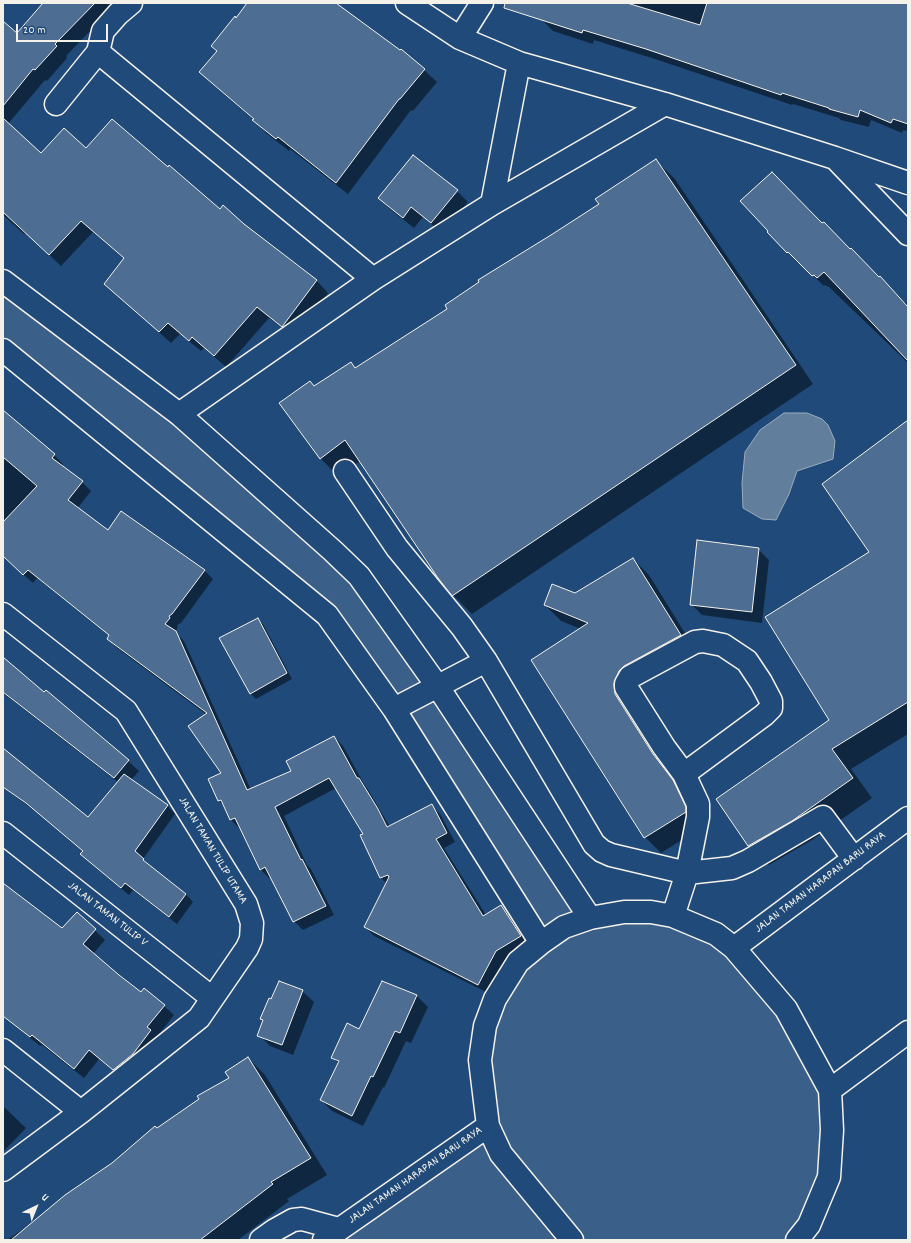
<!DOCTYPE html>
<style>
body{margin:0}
#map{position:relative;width:911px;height:1243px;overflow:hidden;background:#1f4a7a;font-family:Dekko,sans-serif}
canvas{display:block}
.frame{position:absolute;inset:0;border:4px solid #f4f1e8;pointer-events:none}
.north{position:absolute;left:16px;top:1187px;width:40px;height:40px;-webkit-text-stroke:3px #1f4a7a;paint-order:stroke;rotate:43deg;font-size:11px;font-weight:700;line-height:16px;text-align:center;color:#f4f1e8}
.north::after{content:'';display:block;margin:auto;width:14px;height:18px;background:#f4f1e8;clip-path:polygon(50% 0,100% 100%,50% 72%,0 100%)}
.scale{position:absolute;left:16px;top:24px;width:92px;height:18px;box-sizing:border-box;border:2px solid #f4f1e8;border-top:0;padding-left:5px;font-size:12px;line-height:14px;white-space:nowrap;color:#f4f1e8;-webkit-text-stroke:3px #1f4a7a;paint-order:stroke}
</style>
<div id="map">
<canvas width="911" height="1243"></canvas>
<div class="frame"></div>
<div class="north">U</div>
<div class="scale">20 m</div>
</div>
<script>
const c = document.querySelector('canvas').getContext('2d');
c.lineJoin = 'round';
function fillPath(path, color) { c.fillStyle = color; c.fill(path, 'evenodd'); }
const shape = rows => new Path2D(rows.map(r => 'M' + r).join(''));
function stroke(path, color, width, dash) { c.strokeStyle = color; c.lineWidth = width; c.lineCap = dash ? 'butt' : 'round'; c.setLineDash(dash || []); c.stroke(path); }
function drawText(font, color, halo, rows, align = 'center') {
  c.font = font + ' Dekko,sans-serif'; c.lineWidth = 3; c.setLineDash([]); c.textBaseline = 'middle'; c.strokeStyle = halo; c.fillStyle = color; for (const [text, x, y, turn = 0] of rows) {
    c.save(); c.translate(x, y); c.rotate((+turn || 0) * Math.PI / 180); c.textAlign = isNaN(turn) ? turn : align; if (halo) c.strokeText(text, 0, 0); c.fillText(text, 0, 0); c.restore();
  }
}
const green = shape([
 [3,281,333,551,590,918,673,916,734,948,830,1090,829,1177,797,1240,326,1240,488,1126,485,1026,540,943,327,616,3,350]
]);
const water = shape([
 [784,413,807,413,822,419,828,425,835,441,833,459,797,471,789,494,776,520,762,519,743,508,742,483,745,452,760,430,784,413]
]);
const shadow = shape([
 [45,3,117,3,66,56,67,58,47,81,45,80,8,124,42,154,86,150,220,210,243,225,317,281,328,293,294,337,269,318,226,367,204,348,201,351,180,334,171,343,105,284,125,259,93,232,61,266,26,233,24,234,3,215,3,32,17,34],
 [248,3,335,3,400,51,401,50,424,70,437,82,413,111,411,110,348,194,290,149,289,151,266,133,254,120,213,84,201,72,218,52,237,19],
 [547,3,908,3,908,131,903,130,902,133,871,120,869,127,841,120,839,118,793,104,792,105,658,60,594,40,593,44,553,31,542,20],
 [656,161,675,179,813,384,472,614,453,595,360,461,339,477,320,458,315,387,356,369,448,309,600,204],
 [457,191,468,202,442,233,423,217,414,228,390,209,379,198],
 [823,225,879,278,880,277,905,303,906,302,908,304,907,362,829,287,825,285,824,286,799,262,798,263,768,232],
 [3,413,54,455,63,464,61,466,82,482,91,491,77,509,108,531,204,570,213,579,181,623,177,625,178,627,175,632,184,641,251,790,293,771,334,737,343,746,364,784,367,788,390,827,431,805,440,814,455,842,444,848,486,915,501,906,510,915,529,946,505,960,488,993,374,936,365,927,387,884,381,878,361,836,364,834,336,788,284,816,307,865,311,869,334,915,303,930,294,921,271,877,269,878,260,869,240,829,231,820,226,807,219,801,223,773,207,715,117,648,108,639,110,636,37,578,33,583,3,557],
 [908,431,908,734,851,769,872,798,812,840,769,865,749,846,717,799,830,720],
 [758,549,769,560,762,623,702,615,691,604],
 [633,559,649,575,696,651,640,682,631,694,689,797,701,828,661,853,645,837,581,629,561,621,545,605,576,594],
 [258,619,263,624,292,679,256,699,250,693],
 [3,658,44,694,46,692,128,761,139,771,131,780,168,806,175,814,143,859,151,867,186,894,193,902,177,924,133,890,129,895,89,862,82,854,84,851,35,811,3,787,3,749,88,818,118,782,3,693],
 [3,885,62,930,77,913,105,940,93,954,118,975,142,993,164,1006,174,1015,157,1037,160,1041,124,1079,99,1059,84,1078,42,1045,40,1046,3,1016],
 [382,982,417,996,428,1007,411,1043,406,1041,384,1088,383,1087,363,1126,332,1111,321,1100,339,1064,332,1057,359,1030],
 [302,991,314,1002,293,1055,270,1046,259,1035,264,1021,261,1018],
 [248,1058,265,1075,327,1175,287,1199,289,1201,238,1240,7,1240,32,1223,157,1129,230,1079],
 [3,1106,26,1128,4,1151,3,1150]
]);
const building = shape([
 [43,3,95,3,55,44,57,46,35,70,33,69,3,106,3,21,17,33,43,3],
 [247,3,336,3,400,50,401,49,425,69,400,99,399,99,336,183,278,137,276,139,252,120,254,119,199,72,217,51,211,46,235,16,236,18,247,3],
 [505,3,627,3,700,25,707,3,908,3,908,124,893,119,891,123,860,110,858,117,829,109,829,108,782,93,781,95,646,49,583,30,582,33,504,8,505,3],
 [3,118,41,153,64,128,86,148,112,119,168,167,169,165,220,209,223,205,244,224,317,280,282,327,257,307,214,356,192,337,189,341,168,323,159,332,104,284,124,258,81,221,49,255,3,212,3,118],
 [413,155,458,190,431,223,411,207,403,218,378,198,413,155],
 [656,159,796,365,452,596,438,578,345,440,320,459,279,403,310,381,314,386,351,362,355,368,447,309,445,305,479,282,478,280,551,235,599,204,595,199,656,159],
 [772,172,822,223,824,222,850,249,851,248,879,277,880,276,908,307,908,361,824,272,817,278,814,275,812,276,788,252,787,253,767,232,768,231,740,201,772,172],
 [3,410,55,454,52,458,83,481,68,500,108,530,121,511,205,570,172,614,169,616,170,618,165,624,176,631,247,790,291,771,286,761,334,736,357,778,359,778,378,809,387,827,432,804,447,833,436,839,483,916,501,905,521,936,496,951,478,985,364,927,389,877,388,875,380,878,360,835,363,834,329,778,275,807,301,860,302,859,326,906,293,922,265,867,260,870,235,818,230,820,221,800,218,801,208,779,221,773,188,726,207,713,107,639,109,635,28,570,23,575,3,556,3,522,37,486,3,457,3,410],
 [908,420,908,702,832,749,853,778,792,821,748,846,716,799,829,720,765,617,869,552,822,484,908,420],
 [697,540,759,548,752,612,690,605,697,540],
 [633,558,681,635,624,666,619,671,614,684,615,694,653,754,673,780,686,807,686,812,644,838,531,660,588,623,544,605,552,584,575,593,633,558],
 [258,618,287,673,250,694,219,638,258,618],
 [3,657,44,692,46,690,129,760,114,778,3,692,3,657],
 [3,748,88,817,124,774,168,805,135,851,144,859,143,860,186,894,169,917,125,883,121,888,80,854,83,851,26,803,3,787,3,748],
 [3,883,62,928,77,912,96,929,83,944,119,975,141,992,144,988,165,1005,147,1027,151,1030,133,1054,113,1070,89,1050,74,1069,32,1035,30,1037,3,1016,3,883],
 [279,981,303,990,282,1045,257,1036,263,1020,260,1019,269,998,271,999,279,981],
 [382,981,417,995,400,1033,395,1031,373,1077,371,1076,352,1116,320,1100,339,1061,331,1058,347,1023,359,1029,382,981],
 [248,1057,311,1158,271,1182,273,1184,200,1240,11,1240,65,1195,112,1163,155,1126,157,1128,199,1099,197,1096,229,1078,225,1072,248,1057]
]);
const minor = shape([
 [131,3,118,14,103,31,98,52,373,279],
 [407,3,460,38,519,63,665,104,835,158,908,183],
 [460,38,482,3],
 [56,104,98,52],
 [837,160,908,234],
 [492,204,519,63],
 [3,281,179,414,333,551,359,576,438,687,590,918],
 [3,350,327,615,394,709,541,943],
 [179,414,373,279,492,204,665,104],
 [345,471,397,548,462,627,486,661,594,844,602,851,611,855,687,873,732,868,748,861,823,817,854,859],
 [3,614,126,711,246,904,252,923,251,939,247,948,199,1018,81,1112,3,1170],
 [394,709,486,661],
 [3,833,212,998],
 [673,916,687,873,698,817,698,804,684,774,664,747,626,687,626,684,630,677,695,642,703,641,723,645,747,661,761,682,771,701,771,708,764,715,684,774],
 [734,948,908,818],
 [3,1050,81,1112],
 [830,1090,908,1032],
 [261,1240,275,1230,293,1220,302,1219,339,1229],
 [324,1240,488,1126],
 [572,1240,501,1154,488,1126,480,1060,485,1026,495,999,518,962,541,943,564,927,590,918,624,912,651,912,673,916,716,934,734,948,786,1009,830,1090,832,1130,829,1177,809,1225,797,1240]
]);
const streetNames = [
 ["JALAN TAMAN TULIP UTAMA",212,851,59],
 ["JALAN TAMAN HARAPAN BARU RAYA",821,883,-37],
 ["JALAN TAMAN TULIP V",107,915,38],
 ["JALAN TAMAN HARAPAN BARU RAYA",416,1176,-35]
];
fillPath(green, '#3a5f88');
fillPath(water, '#627e9d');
stroke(water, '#9cacbb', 1);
fillPath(shadow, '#0007');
fillPath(building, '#4d6e92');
stroke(building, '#f4f1e8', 1);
stroke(minor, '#f4f1e8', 25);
stroke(minor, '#1f4a7a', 22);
drawText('12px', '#f4f1e8', '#1f4a7a', streetNames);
</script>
